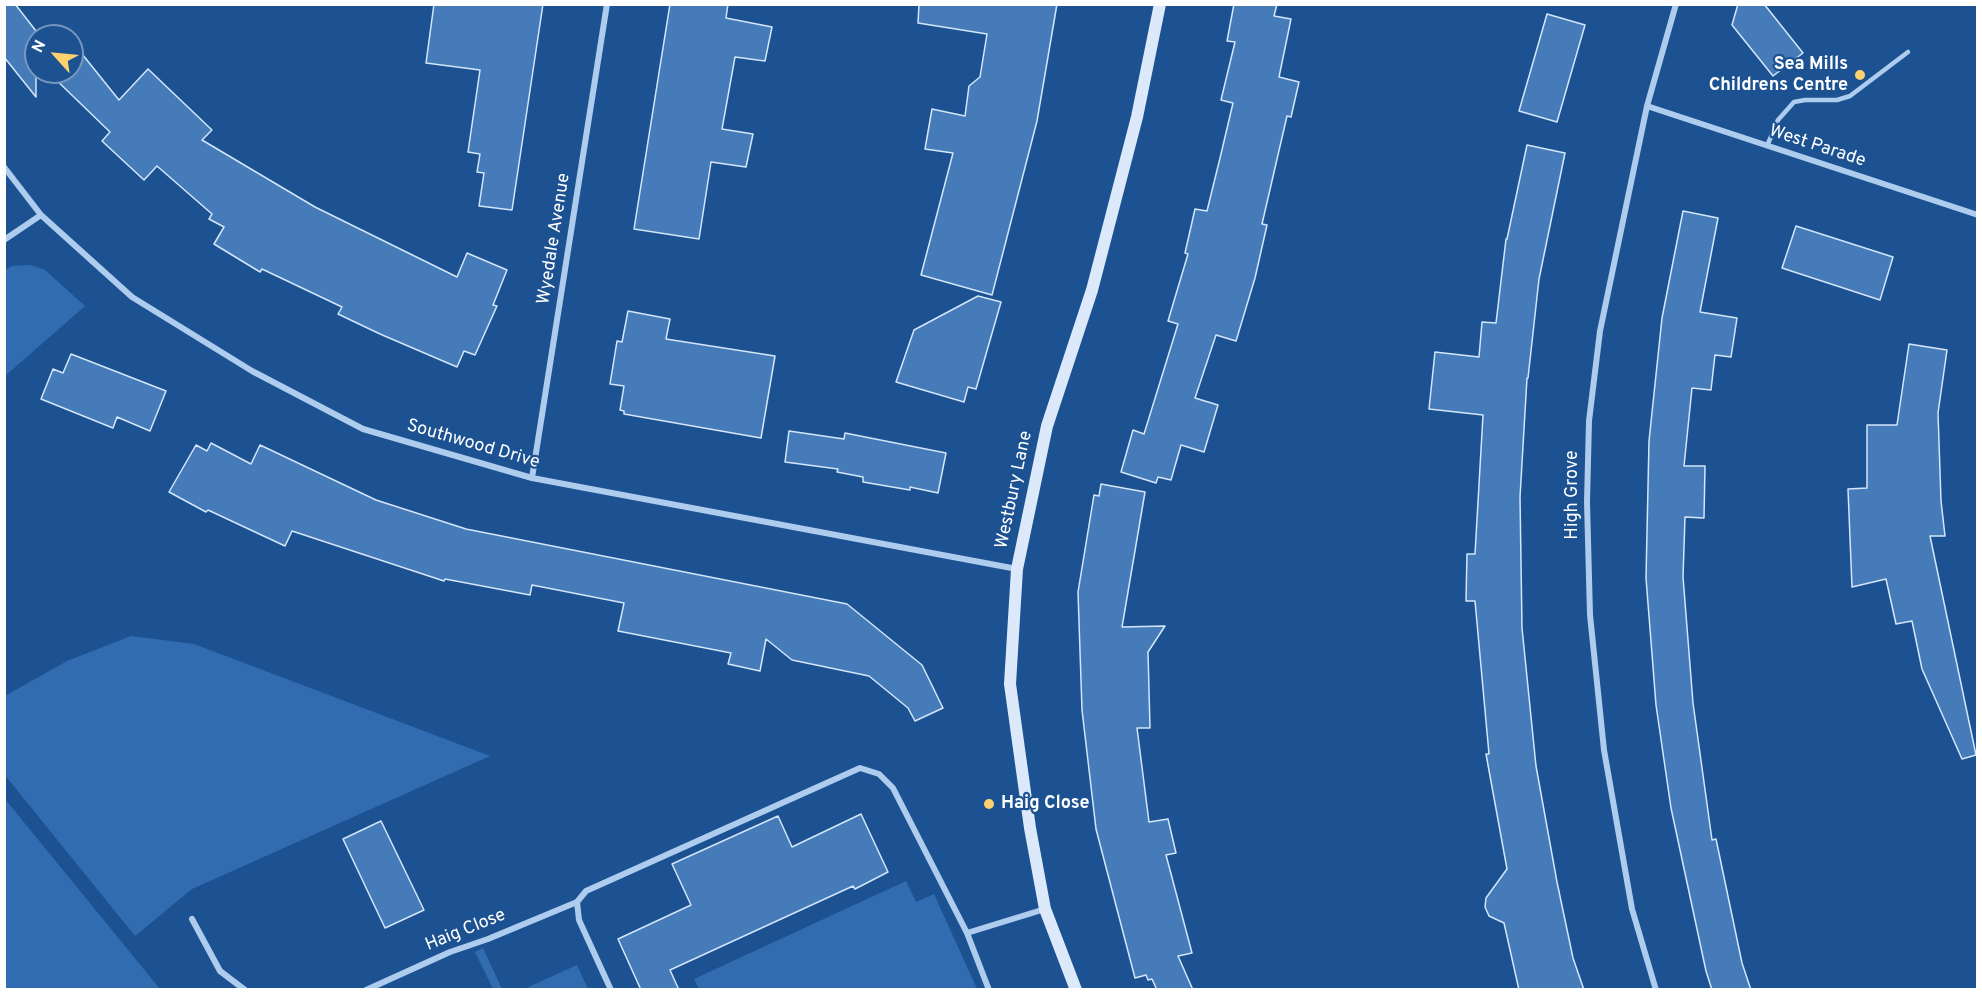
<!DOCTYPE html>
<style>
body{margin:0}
#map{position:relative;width:1982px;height:994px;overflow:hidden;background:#1d5292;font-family:Overpass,sans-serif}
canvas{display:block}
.frame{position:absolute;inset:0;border:6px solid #fff;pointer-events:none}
.north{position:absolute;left:24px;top:24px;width:60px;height:60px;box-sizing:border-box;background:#1d5292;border:2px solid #7797be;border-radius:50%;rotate:297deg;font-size:16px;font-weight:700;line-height:24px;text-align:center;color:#fff}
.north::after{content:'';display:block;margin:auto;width:21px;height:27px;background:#fdd16d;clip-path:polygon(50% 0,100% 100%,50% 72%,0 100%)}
</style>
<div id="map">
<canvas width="1982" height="994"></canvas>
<div class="frame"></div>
<div class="north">N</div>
</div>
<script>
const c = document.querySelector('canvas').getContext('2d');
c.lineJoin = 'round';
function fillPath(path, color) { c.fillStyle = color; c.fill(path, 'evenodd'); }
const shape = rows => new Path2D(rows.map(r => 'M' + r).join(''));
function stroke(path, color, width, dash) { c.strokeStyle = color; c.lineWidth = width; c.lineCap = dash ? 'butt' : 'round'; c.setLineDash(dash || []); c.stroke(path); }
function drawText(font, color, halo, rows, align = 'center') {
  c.font = font + ' Overpass,sans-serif'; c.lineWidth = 4.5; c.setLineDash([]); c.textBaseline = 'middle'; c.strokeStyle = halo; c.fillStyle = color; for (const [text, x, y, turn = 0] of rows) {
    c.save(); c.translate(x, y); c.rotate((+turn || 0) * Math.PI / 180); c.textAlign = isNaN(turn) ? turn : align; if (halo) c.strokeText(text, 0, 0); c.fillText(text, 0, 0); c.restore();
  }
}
const green = shape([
 [31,265,45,270,85,306,5,376,5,270,12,266],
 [131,636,194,644,490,756,192,889,135,936,4,774,5,696,67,661],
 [5,799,160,989,5,989],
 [906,881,916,902,934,894,977,989,699,989,694,979],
 [483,948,502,989,493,989,475,952],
 [577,965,588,989,524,989]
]);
const building = shape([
 [4,4,15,4,36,31,36,97,4,57,4,4],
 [434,4,543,4,512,210,479,206,484,173,477,172,480,154,468,152,480,70,426,63,434,4],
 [670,4,728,4,726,18,772,27,765,61,735,57,722,129,753,134,746,167,711,162,699,239,634,229,670,4],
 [919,4,1057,4,1037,121,992,295,921,275,953,153,925,149,932,109,965,116,969,86,980,77,987,34,918,23,919,4],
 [1234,4,1277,4,1274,16,1291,19,1279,77,1299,82,1291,117,1287,116,1262,224,1267,225,1255,278,1236,341,1216,335,1195,398,1218,405,1204,452,1181,445,1171,480,1158,477,1156,483,1121,472,1133,430,1144,434,1178,324,1168,321,1188,254,1185,253,1195,209,1207,211,1221,154,1233,103,1221,100,1235,42,1227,41,1234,4],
 [1738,4,1764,4,1803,53,1773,76,1732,25,1738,4],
 [1547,14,1585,25,1557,122,1519,111,1547,14],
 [74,44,119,100,148,69,212,130,202,140,315,207,457,277,467,253,507,270,493,305,497,306,475,355,464,351,457,367,380,334,338,314,342,307,262,269,260,272,214,244,224,227,209,219,212,214,157,166,144,180,102,141,110,132,48,72,72,72,72,46,74,44],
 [1527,145,1565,153,1539,279,1528,378,1527,378,1520,497,1522,628,1536,766,1557,882,1573,958,1584,990,1519,990,1504,923,1489,916,1485,907,1486,898,1507,869,1486,754,1489,754,1475,601,1466,601,1467,554,1475,554,1483,415,1429,409,1435,352,1479,357,1482,322,1496,323,1506,239,1507,239,1527,145],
 [1683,211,1718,218,1700,312,1737,318,1731,357,1715,355,1711,390,1692,388,1684,466,1705,466,1704,518,1685,517,1683,577,1693,703,1712,840,1716,839,1742,963,1751,990,1712,990,1706,971,1671,808,1656,705,1646,578,1649,441,1662,318,1683,211],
 [1796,226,1893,257,1880,300,1782,268,1796,226],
 [978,296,1001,302,976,389,968,387,964,402,896,382,914,330,978,296],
 [628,311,670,319,666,339,775,356,761,438,624,414,624,411,620,410,624,386,610,384,617,341,622,342,628,311],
 [1909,344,1947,350,1938,413,1941,501,1945,536,1930,536,1976,755,1962,759,1922,669,1912,621,1896,624,1886,579,1852,587,1848,489,1867,488,1867,425,1897,425,1909,344],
 [71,354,166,391,150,431,117,417,113,428,41,399,53,369,63,373,71,354],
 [789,431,844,439,845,433,946,453,938,493,910,487,910,490,863,482,863,477,837,472,838,469,785,462,789,431],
 [211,443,251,464,260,445,376,500,466,529,847,604,922,665,943,708,915,721,908,708,869,676,792,660,766,639,760,671,728,664,731,653,618,631,624,603,532,585,530,595,445,579,444,581,292,531,285,546,208,510,206,512,169,492,196,445,207,451,211,443],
 [1101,484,1145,492,1122,627,1165,626,1148,652,1150,728,1137,728,1149,822,1168,819,1176,853,1166,855,1192,953,1178,956,1193,990,1157,990,1152,979,1148,980,1146,975,1135,978,1096,829,1082,710,1078,592,1094,495,1099,496,1101,484],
 [861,814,888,872,855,889,853,886,670,970,679,990,641,990,618,939,691,905,672,864,778,816,792,847,861,814],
 [381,821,424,910,385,928,343,839,381,821]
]);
const lane = shape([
 [1767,146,1778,120,1794,102,1805,100,1837,100,1850,96,1908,52]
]);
const street = shape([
 [1647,106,1978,215],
 [4,167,41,215,132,297,252,371,363,429,532,478,1017,569],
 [4,240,41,215],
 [532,478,607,4],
 [192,919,220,971,245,990],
 [967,933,1045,909],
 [366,990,450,952,488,939,577,902],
 [611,990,579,920,577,902,586,891,860,768,879,774,893,788,967,933,989,990],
 [1656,990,1632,909,1604,750,1590,615,1587,502,1589,421,1600,331,1647,106,1676,4]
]);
const secondary = shape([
 [1076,990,1045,909,1030,828,1010,684,1017,569,1047,426,1092,290,1137,117,1160,4]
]);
const markers = [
 [1860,75,6,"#fdd16d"],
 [989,804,6,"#fdd16d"]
];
const poiNames = [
 ["Sea Mills",1848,65],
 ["Childrens Centre",1848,86],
 ["Haig Close",1001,804,"left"]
];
const streetNames = [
 ["West Parade",1817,147,18],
 ["Wyedale Avenue",555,239,-81],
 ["Southwood Drive",473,445,16],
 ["Westbury Lane",1015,490,-78],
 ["High Grove",1573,495,-90],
 ["Haig Close",466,931,-22]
];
fillPath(green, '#316cb0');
fillPath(building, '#467bb9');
stroke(building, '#d4e6fa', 1.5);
stroke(lane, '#aeccee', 4.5);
stroke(street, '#aeccee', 6);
stroke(secondary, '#dbe9fa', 12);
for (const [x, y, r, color] of markers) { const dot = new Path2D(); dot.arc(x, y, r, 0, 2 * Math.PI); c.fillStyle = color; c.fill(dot); stroke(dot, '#1d5292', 2); }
drawText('bold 18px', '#fff', '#1d5292', poiNames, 'right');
drawText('18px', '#fff', '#1d5292', streetNames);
</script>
